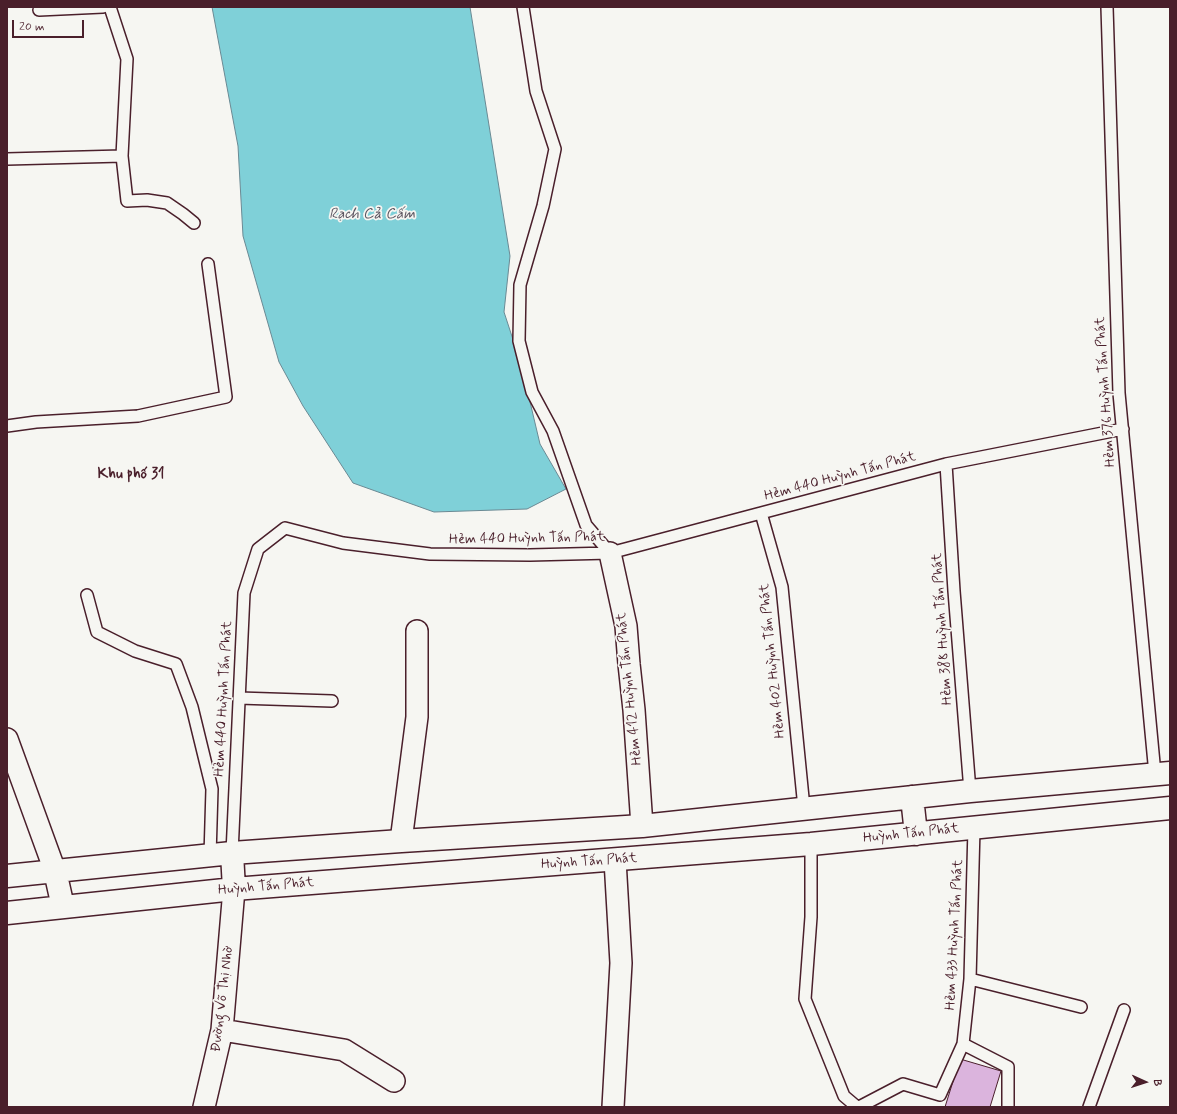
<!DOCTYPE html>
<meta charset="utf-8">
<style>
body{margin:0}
#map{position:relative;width:1177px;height:1114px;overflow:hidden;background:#f6f6f2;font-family:Mynerve,sans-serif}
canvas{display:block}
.frame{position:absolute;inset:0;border:8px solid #4a1f2b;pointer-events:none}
.north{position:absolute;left:1125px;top:1062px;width:40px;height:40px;-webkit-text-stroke:3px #f6f6f2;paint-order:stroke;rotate:93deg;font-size:11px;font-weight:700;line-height:16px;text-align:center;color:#4a1f2b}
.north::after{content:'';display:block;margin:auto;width:14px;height:18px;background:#4a1f2b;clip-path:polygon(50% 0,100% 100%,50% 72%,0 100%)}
.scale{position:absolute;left:12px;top:20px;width:72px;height:18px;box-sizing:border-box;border:2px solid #4a1f2b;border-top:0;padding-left:5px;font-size:12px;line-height:14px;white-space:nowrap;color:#4a1f2b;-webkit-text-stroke:3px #f6f6f2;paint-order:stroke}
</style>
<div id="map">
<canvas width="1177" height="1114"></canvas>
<div class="frame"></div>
<div class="north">B</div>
<div class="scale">20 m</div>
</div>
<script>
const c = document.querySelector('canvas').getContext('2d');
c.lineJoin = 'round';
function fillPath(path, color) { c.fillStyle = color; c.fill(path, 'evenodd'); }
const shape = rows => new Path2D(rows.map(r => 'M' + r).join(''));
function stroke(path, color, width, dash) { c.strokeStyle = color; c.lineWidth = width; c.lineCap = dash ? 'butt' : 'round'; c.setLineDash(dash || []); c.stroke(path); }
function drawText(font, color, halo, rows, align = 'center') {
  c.font = font + ' Mynerve,sans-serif'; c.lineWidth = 3.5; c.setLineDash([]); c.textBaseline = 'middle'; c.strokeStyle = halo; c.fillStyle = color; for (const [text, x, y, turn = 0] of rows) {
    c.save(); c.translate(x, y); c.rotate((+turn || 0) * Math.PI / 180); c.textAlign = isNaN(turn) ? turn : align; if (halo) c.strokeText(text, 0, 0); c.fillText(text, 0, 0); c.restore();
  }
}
const water = shape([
 [212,7,470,7,510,256,504,312,521,364,540,444,566,489,527,509,434,512,353,483,303,406,279,362,243,236,238,146,212,7]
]);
const building = shape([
 [960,1059,1001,1071,990,1107,945,1107,960,1059]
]);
const service = shape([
 [110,7,127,59,122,156],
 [523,7,536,91,555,149,543,206,520,285,519,341,532,392,553,431,586,525,610,553],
 [1107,7,1119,393,1155,774],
 [39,10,103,7],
 [7,159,122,156,127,201,147,200,167,203,183,214,194,223],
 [7,426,36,422,138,416,226,397,208,264],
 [946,464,954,591,970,791],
 [761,513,782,587,804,808],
 [87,595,97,632,135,651,176,664,192,707,212,789,210,856],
 [239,698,332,701],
 [811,844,811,917,805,999,844,1096,857,1107],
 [232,853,244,593,258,549,285,528,343,543,430,554,530,555,610,553,946,464,1123,429],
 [970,979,1081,1007],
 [963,1044,1008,1067,1008,1107],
 [859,1107,903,1084,940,1095,963,1044,970,979,974,828],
 [1089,1107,1124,1010]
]);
const minor = shape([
 [610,553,626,626,629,664,634,710,642,826],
 [7,739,55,871],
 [401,841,417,717,417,631],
 [222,1030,344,1050,394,1081],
 [204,1107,222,1030,234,889],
 [613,1107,621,963,615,860]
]);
const primary = shape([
 [912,797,916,834],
 [232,853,234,889],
 [55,871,63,907],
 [7,876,232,853,401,841,642,826,970,791,1170,773],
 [7,913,234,889,811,844,1170,808]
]);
const streetNames = [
 ["Hẻm 376 Huỳnh Tấn Phát",1106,392,-94],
 ["Hẻm 440 Huỳnh Tấn Phát",840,477,-15],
 ["Hẻm 440 Huỳnh Tấn Phát",527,539,-1],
 ["Hẻm 388 Huỳnh Tấn Phát",943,629,-94],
 ["Hẻm 402 Huỳnh Tấn Phát",773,661,-96],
 ["Hẻm 412 Huỳnh Tấn Phát",630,689,-96],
 ["Hẻm 440 Huỳnh Tấn Phát",224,699,-87],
 ["Huỳnh Tấn Phát",911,834,-6],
 ["Huỳnh Tấn Phát",589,862,-4],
 ["Huỳnh Tấn Phát",266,887,-5],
 ["Hẻm 433 Huỳnh Tấn Phát",955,935,-87],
 ["Đường Võ Thị Nhờ",223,999,-83]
];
const waterNames = [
 ["Rạch Cả Cấm",372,215]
];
const neighbourhoodNames = [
 ["Khu phố 31",131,475]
];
fillPath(water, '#7fd0d8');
stroke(water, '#6a8993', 1);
fillPath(building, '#dbb4dd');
stroke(building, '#4a1f2b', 1);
stroke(service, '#4a1f2b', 14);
stroke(minor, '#4a1f2b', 24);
stroke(primary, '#4a1f2b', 25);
stroke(service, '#f6f6f2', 11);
stroke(minor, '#f6f6f2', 21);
stroke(primary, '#f6f6f2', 22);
drawText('14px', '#4a1f2b', '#f6f6f2', streetNames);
drawText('italic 15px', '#5a545f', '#f6f6f2', waterNames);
drawText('bold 15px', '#4a1f2b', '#f6f6f2', neighbourhoodNames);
</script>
